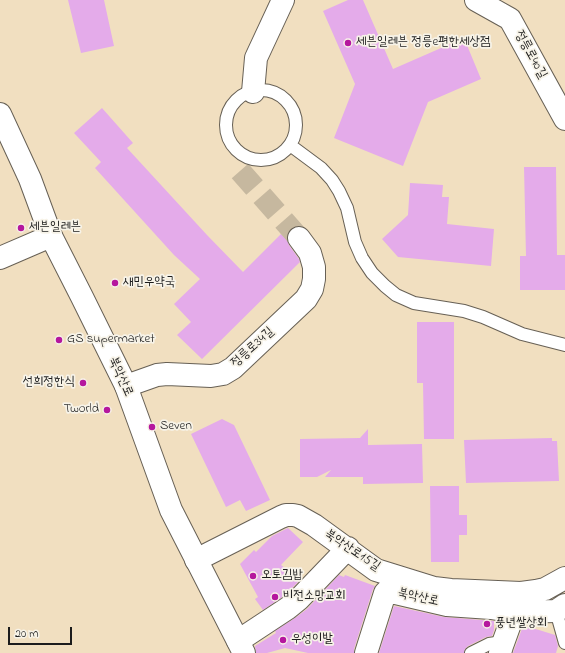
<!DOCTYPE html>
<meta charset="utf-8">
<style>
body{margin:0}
#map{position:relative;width:565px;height:653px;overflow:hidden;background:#f1dfc0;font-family:"Indie Flower",sans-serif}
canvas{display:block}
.scale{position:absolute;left:8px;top:627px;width:64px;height:18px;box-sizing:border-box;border:2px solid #1c1c1c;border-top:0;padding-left:5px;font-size:12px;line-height:14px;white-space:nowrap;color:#1c1c1c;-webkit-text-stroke:3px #f7f3e8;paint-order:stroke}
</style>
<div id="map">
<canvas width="565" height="653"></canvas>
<div class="scale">20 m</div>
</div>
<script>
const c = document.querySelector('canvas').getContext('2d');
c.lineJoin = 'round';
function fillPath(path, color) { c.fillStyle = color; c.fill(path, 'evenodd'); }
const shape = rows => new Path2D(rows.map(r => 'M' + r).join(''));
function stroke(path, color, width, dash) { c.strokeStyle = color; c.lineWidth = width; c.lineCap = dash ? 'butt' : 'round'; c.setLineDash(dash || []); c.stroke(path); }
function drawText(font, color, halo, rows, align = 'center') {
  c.font = font + ' "Indie Flower","Poor Story",sans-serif'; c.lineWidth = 3.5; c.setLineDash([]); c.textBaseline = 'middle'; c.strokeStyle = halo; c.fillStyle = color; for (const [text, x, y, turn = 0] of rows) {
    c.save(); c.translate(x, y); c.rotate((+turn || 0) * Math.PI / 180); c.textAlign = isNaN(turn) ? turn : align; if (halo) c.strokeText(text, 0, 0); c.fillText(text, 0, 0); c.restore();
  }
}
const building = shape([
 [68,0,104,0,114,46,81,53],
 [348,0,363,0,393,69,464,38,481,79,428,102,403,166,334,138,355,84,323,11],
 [102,108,133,143,127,148,207,235,243,272,281,234,287,239,289,245,299,259,300,262,202,359,177,335,191,322,174,304,200,279,174,255,95,168,101,162,74,133],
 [524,167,556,167,557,255,565,255,565,290,520,290,520,256,526,256],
 [410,183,443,185,442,197,449,197,447,224,494,229,491,266,398,257,382,239,408,215],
 [417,322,454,322,454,439,424,439,423,383,417,383],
 [222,419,234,425,270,500,246,511,240,500,226,507,191,434],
 [368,429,368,445,422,444,423,483,363,484,363,477,325,477,331,470,317,477,300,477,300,439,360,438],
 [552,438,552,441,557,441,559,481,466,483,464,440],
 [430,486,459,486,459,515,467,515,467,535,459,535,459,562,431,562],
 [288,528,303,542,281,565,300,580,290,590,281,598,263,610,255,599,258,597,240,564,254,550,256,552,272,536],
 [339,575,344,577,345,575,375,586,373,589,354,649,354,653,308,653,285,648,267,653,256,653,255,646,276,633,275,631,295,618,307,609],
 [394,606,444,617,494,621,494,630,492,636,486,637,468,646,465,649,464,653,379,653],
 [523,626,539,630,555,635,558,646,556,653,513,653]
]);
const streetTunnel = shape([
 [240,171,299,238]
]);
const lane = shape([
 '226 125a35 35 0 1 1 70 0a35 35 0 1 1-70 0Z',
 [290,145,321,168,332,180,339,191,347,208,355,242,362,258,372,273,385,286,396,295,414,303,464,311,483,317,522,334,565,345],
 [556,611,565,643],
 [471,653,489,644,503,642]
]);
const street = shape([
 [476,0,510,19,565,119],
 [253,92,256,58,283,0],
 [0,258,51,236],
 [126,386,157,375,167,374,211,376,223,374,233,368,306,299,312,289,314,279,314,267,310,253,299,238],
 [196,560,281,517,286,515,293,515,298,516,314,525,376,570,434,588,451,590,521,593,536,591,545,589,565,578],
 [238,641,288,608,299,599,348,548],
 [366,653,385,593,387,591,447,605,491,608,515,612,556,611,565,605],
 [500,653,502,646,519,599]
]);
const secondary = shape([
 [0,114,30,179,51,236,82,297,126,386,171,510,244,653]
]);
const markers = [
 [348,43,4,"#b5179e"],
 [21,228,4,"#b5179e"],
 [115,283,4,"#b5179e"],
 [59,340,4,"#b5179e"],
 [83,383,4,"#b5179e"],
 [107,410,4,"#b5179e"],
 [152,427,4,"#b5179e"],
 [253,576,4,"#b5179e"],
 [275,597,4,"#b5179e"],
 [487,624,4,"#b5179e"],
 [283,640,4,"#b5179e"]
];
const poiNames = [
 ["세븐일레븐 정릉e편한세상점",356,43],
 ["세븐일레븐",29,228],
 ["새민우약국",123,283],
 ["GS supermarket",67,340],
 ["선희정한식",75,383,"right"],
 ["Tworld",99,410,"right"],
 ["Seven",160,427],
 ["오토김밥",261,576],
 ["비전소망교회",283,597],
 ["풍년쌀상회",495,624],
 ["우성이발",291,640]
];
const streetNames = [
 ["정릉로40길",530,55,61],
 ["정릉로34길",253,348,-42],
 ["북악산로",120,377,66],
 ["북악산로15길",352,551,34],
 ["북악산로",418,598,13]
];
fillPath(building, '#e4abea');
stroke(streetTunnel, '#c6b89f', 22, [22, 11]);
stroke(lane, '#676055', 14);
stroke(street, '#676055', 24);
stroke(secondary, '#676055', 24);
stroke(lane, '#fff', 12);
stroke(street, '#fff', 22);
stroke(secondary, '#fff', 22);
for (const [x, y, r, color] of markers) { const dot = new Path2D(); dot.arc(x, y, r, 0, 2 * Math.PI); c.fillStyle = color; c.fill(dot); stroke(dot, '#f7f3e8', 1.5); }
drawText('13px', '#1c1c1c', '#f7f3e8', poiNames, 'left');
drawText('13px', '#1c1c1c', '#f7f3e8', streetNames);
</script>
